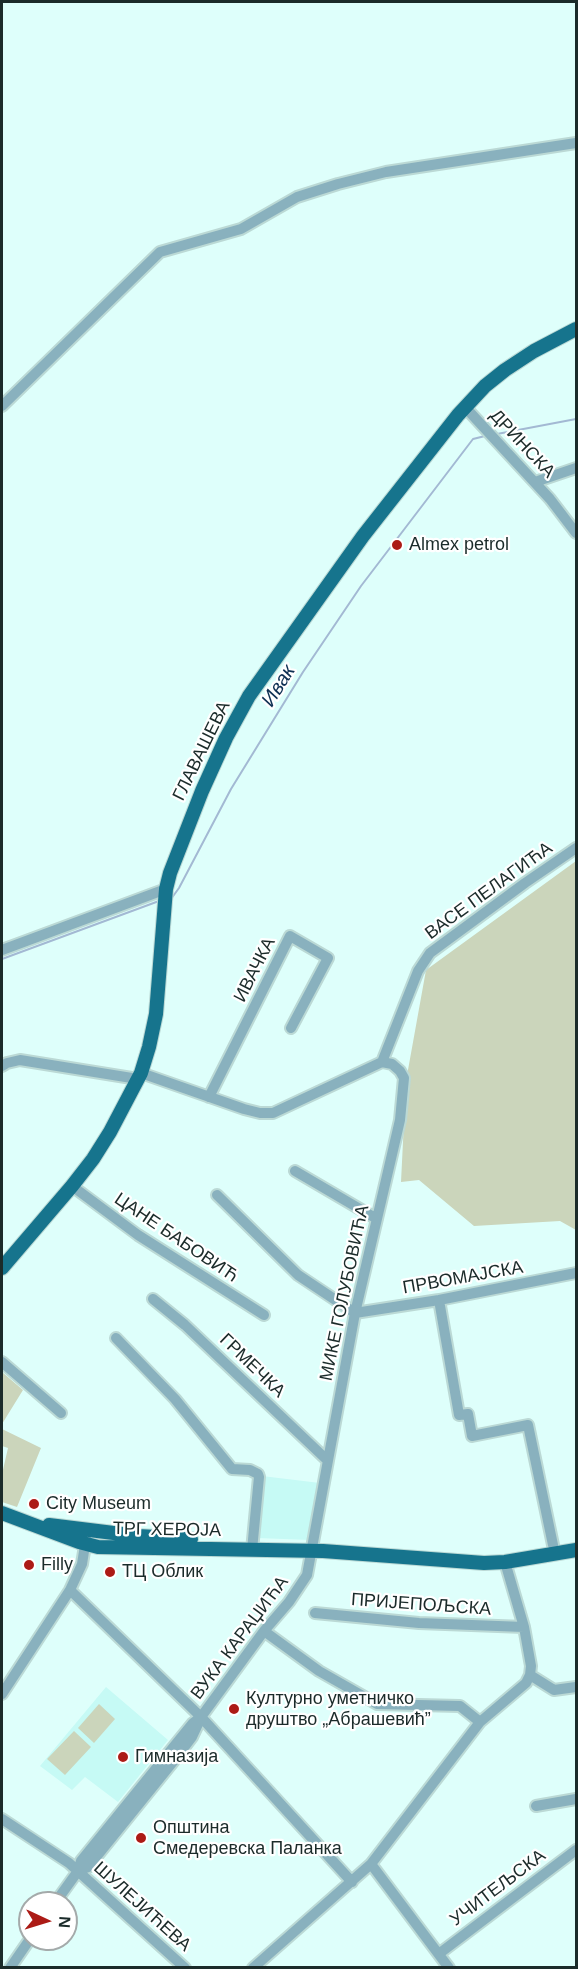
<!DOCTYPE html>
<meta charset="utf-8">
<style>
body{margin:0}
#map{position:relative;width:578px;height:1969px;overflow:hidden;background:#defffb;font-family:Helvetica,sans-serif}
canvas{display:block}
.frame{position:absolute;inset:0;border:3px solid #1b2b2a;pointer-events:none}
.north{position:absolute;left:18px;top:1891px;width:60px;height:60px;box-sizing:border-box;background:#fff;border:2px solid #a4aaaa;border-radius:50%;rotate:94deg;font-size:16px;font-weight:700;line-height:24px;text-align:center;color:#1b2b2a}
.north::after{content:'';display:block;margin:auto;width:21px;height:27px;background:#ac1b16;clip-path:polygon(50% 0,100% 100%,50% 72%,0 100%)}
</style>
<div id="map">
<canvas width="578" height="1969"></canvas>
<div class="frame"></div>
<div class="north">N</div>
</div>
<script>
const c = document.querySelector('canvas').getContext('2d');
c.lineJoin = 'round';
function fillPath(path, color) { c.fillStyle = color; c.fill(path, 'evenodd'); }
const shape = rows => new Path2D(rows.map(r => 'M' + r).join(''));
function stroke(path, color, width, dash) { c.strokeStyle = color; c.lineWidth = width; c.lineCap = dash ? 'butt' : 'round'; c.setLineDash(dash || []); c.stroke(path); }
function drawText(font, color, halo, rows, align = 'center') {
  c.font = font + ' Helvetica,sans-serif'; c.lineWidth = 4.5; c.setLineDash([]); c.textBaseline = 'middle'; c.strokeStyle = halo; c.fillStyle = color; for (const [text, x, y, turn = 0] of rows) {
    c.save(); c.translate(x, y); c.rotate((+turn || 0) * Math.PI / 180); c.textAlign = isNaN(turn) ? turn : align; if (halo) c.strokeText(text, 0, 0); c.fillText(text, 0, 0); c.restore();
  }
}
const built = shape([
 [262,1476,320,1483,310,1540,257,1538],
 [106,1687,168,1740,118,1802,85,1777,72,1790,40,1766]
]);
const green = shape([
 [576,861,576,1230,560,1221,474,1226,419,1180,401,1182,406,1081,426,970],
 [2,1372,23,1390,2,1424],
 [2,1429,41,1448,17,1507,2,1502,2,1474,8,1448,2,1446],
 [99,1704,115,1719,94,1743,78,1728],
 [74,1731,91,1747,65,1775,47,1759]
]);
const stream = shape([
 [497,434,576,419],
 [171,899,179,888,231,789,303,672,361,586,473,439,485,436],
 [2,959,159,901]
]);
const minor = shape([
 [2,406,160,252,241,229,297,197,338,184,386,172,576,143],
 [465,407,550,499,576,533],
 [535,482,576,468],
 [2,950,166,889],
 [382,1062,418,971,430,953,525,883,576,848],
 [2,1066,7,1063,20,1060,138,1079],
 [141,1073,244,1109,260,1113,273,1113,382,1062],
 [209,1097,290,936,328,958,291,1028],
 [295,1171,377,1219],
 [72,1186,138,1235,264,1315],
 [217,1195,298,1275,355,1313,439,1300,576,1273],
 [153,1299,185,1325,327,1460],
 [439,1300,459,1415,468,1414,472,1436,528,1425,553,1545],
 [116,1338,175,1399,232,1469,250,1470,258,1474,259,1477,252,1550],
 [2,1362,61,1413],
 [70,1590,201,1717,352,1882],
 [315,1613,419,1623,524,1627],
 [264,1631,319,1671,377,1704,460,1706,480,1722],
 [530,1675,554,1690,576,1687],
 [2,1694,70,1590,82,1564,86,1539],
 [536,1806,576,1799],
 [2,1819,69,1863,185,1968],
 [371,1864,449,1968],
 [78,1871,88,1867,176,1758,192,1737,199,1722],
 [55,1903,78,1871,81,1861,193,1723,201,1717,264,1631,289,1602,307,1575,355,1313,400,1120,404,1078,400,1071,392,1064,382,1062],
 [440,1953,576,1850],
 [10,1968,30,1939],
 [253,1968,371,1864,480,1722,526,1683,530,1675,531,1666,524,1627,505,1562]
]);
const major = shape([
 [2,1268,72,1186,93,1159,110,1132,141,1073,149,1047,156,1014,166,889,170,873,202,791,226,738,249,696,363,536,458,415,485,386,505,370,534,351,576,329],
 [2,1513,79,1542,98,1547,323,1551,484,1563,505,1562,576,1550],
 [49,1525,138,1536,191,1539]
]);
const markers = [
 [397,545,6,"#ac1b16"],
 [34,1504,6,"#ac1b16"],
 [29,1565,6,"#ac1b16"],
 [110,1572,6,"#ac1b16"],
 [234,1709,6,"#ac1b16"],
 [123,1757,6,"#ac1b16"],
 [141,1838,6,"#ac1b16"]
];
const streetNames = [
 ["ДРИНСКА",522,444,47],
 ["ГЛАВАШЕВА",202,751,-64],
 ["ВАСЕ ПЕЛАГИЋА",489,891,-36],
 ["ИВАЧКА",255,970,-63],
 ["ЦАНЕ БАБОВИЋ",176,1238,34],
 ["ПРВОМАЈСКА",463,1278,-10],
 ["МИКЕ ГОЛУБОВИЋА",345,1293,-78],
 ["ГРМЕЧКА",252,1366,44],
 ["ТРГ ХЕРОЈА",167,1530,1],
 ["ПРИЈЕПОЉСКА",421,1605,4],
 ["ВУКА КАРАЏИЋА",240,1638,-53],
 ["УЧИТЕЉСКА",498,1888,-37],
 ["ШУЛЕЈИЋЕВА",142,1907,42]
];
const poiNames = [
 ["Almex petrol",409,545],
 ["City Museum",46,1504],
 ["Filly",41,1565],
 ["ТЦ Облик",122,1572],
 ["Културно уметничко",246,1699],
 ["друштво „Абрашевић”",246,1720],
 ["Гимназија",135,1757],
 ["Општина",153,1828],
 ["Смедеревска Паланка",153,1849]
];
const waterNames = [
 ["Ивак",279,686,-58]
];
fillPath(built, '#c6faf5');
fillPath(green, '#cbd5bb');
stroke(stream, '#a3b9d3', 2);
stroke(minor, '#bbd9d5', 14);
stroke(major, '#bbd9d5', 16);
stroke(minor, '#89b1be', 10);
stroke(major, '#16748d', 14);
for (const [x, y, r, color] of markers) { const dot = new Path2D(); dot.arc(x, y, r, 0, 2 * Math.PI); c.fillStyle = color; c.fill(dot); stroke(dot, '#fff', 2); }
drawText('18px', '#1b2b2a', '#fff', streetNames);
drawText('18px', '#1b2b2a', '#fff', poiNames, 'left');
drawText('italic 20px', '#0e3053', '#fff', waterNames);
</script>
